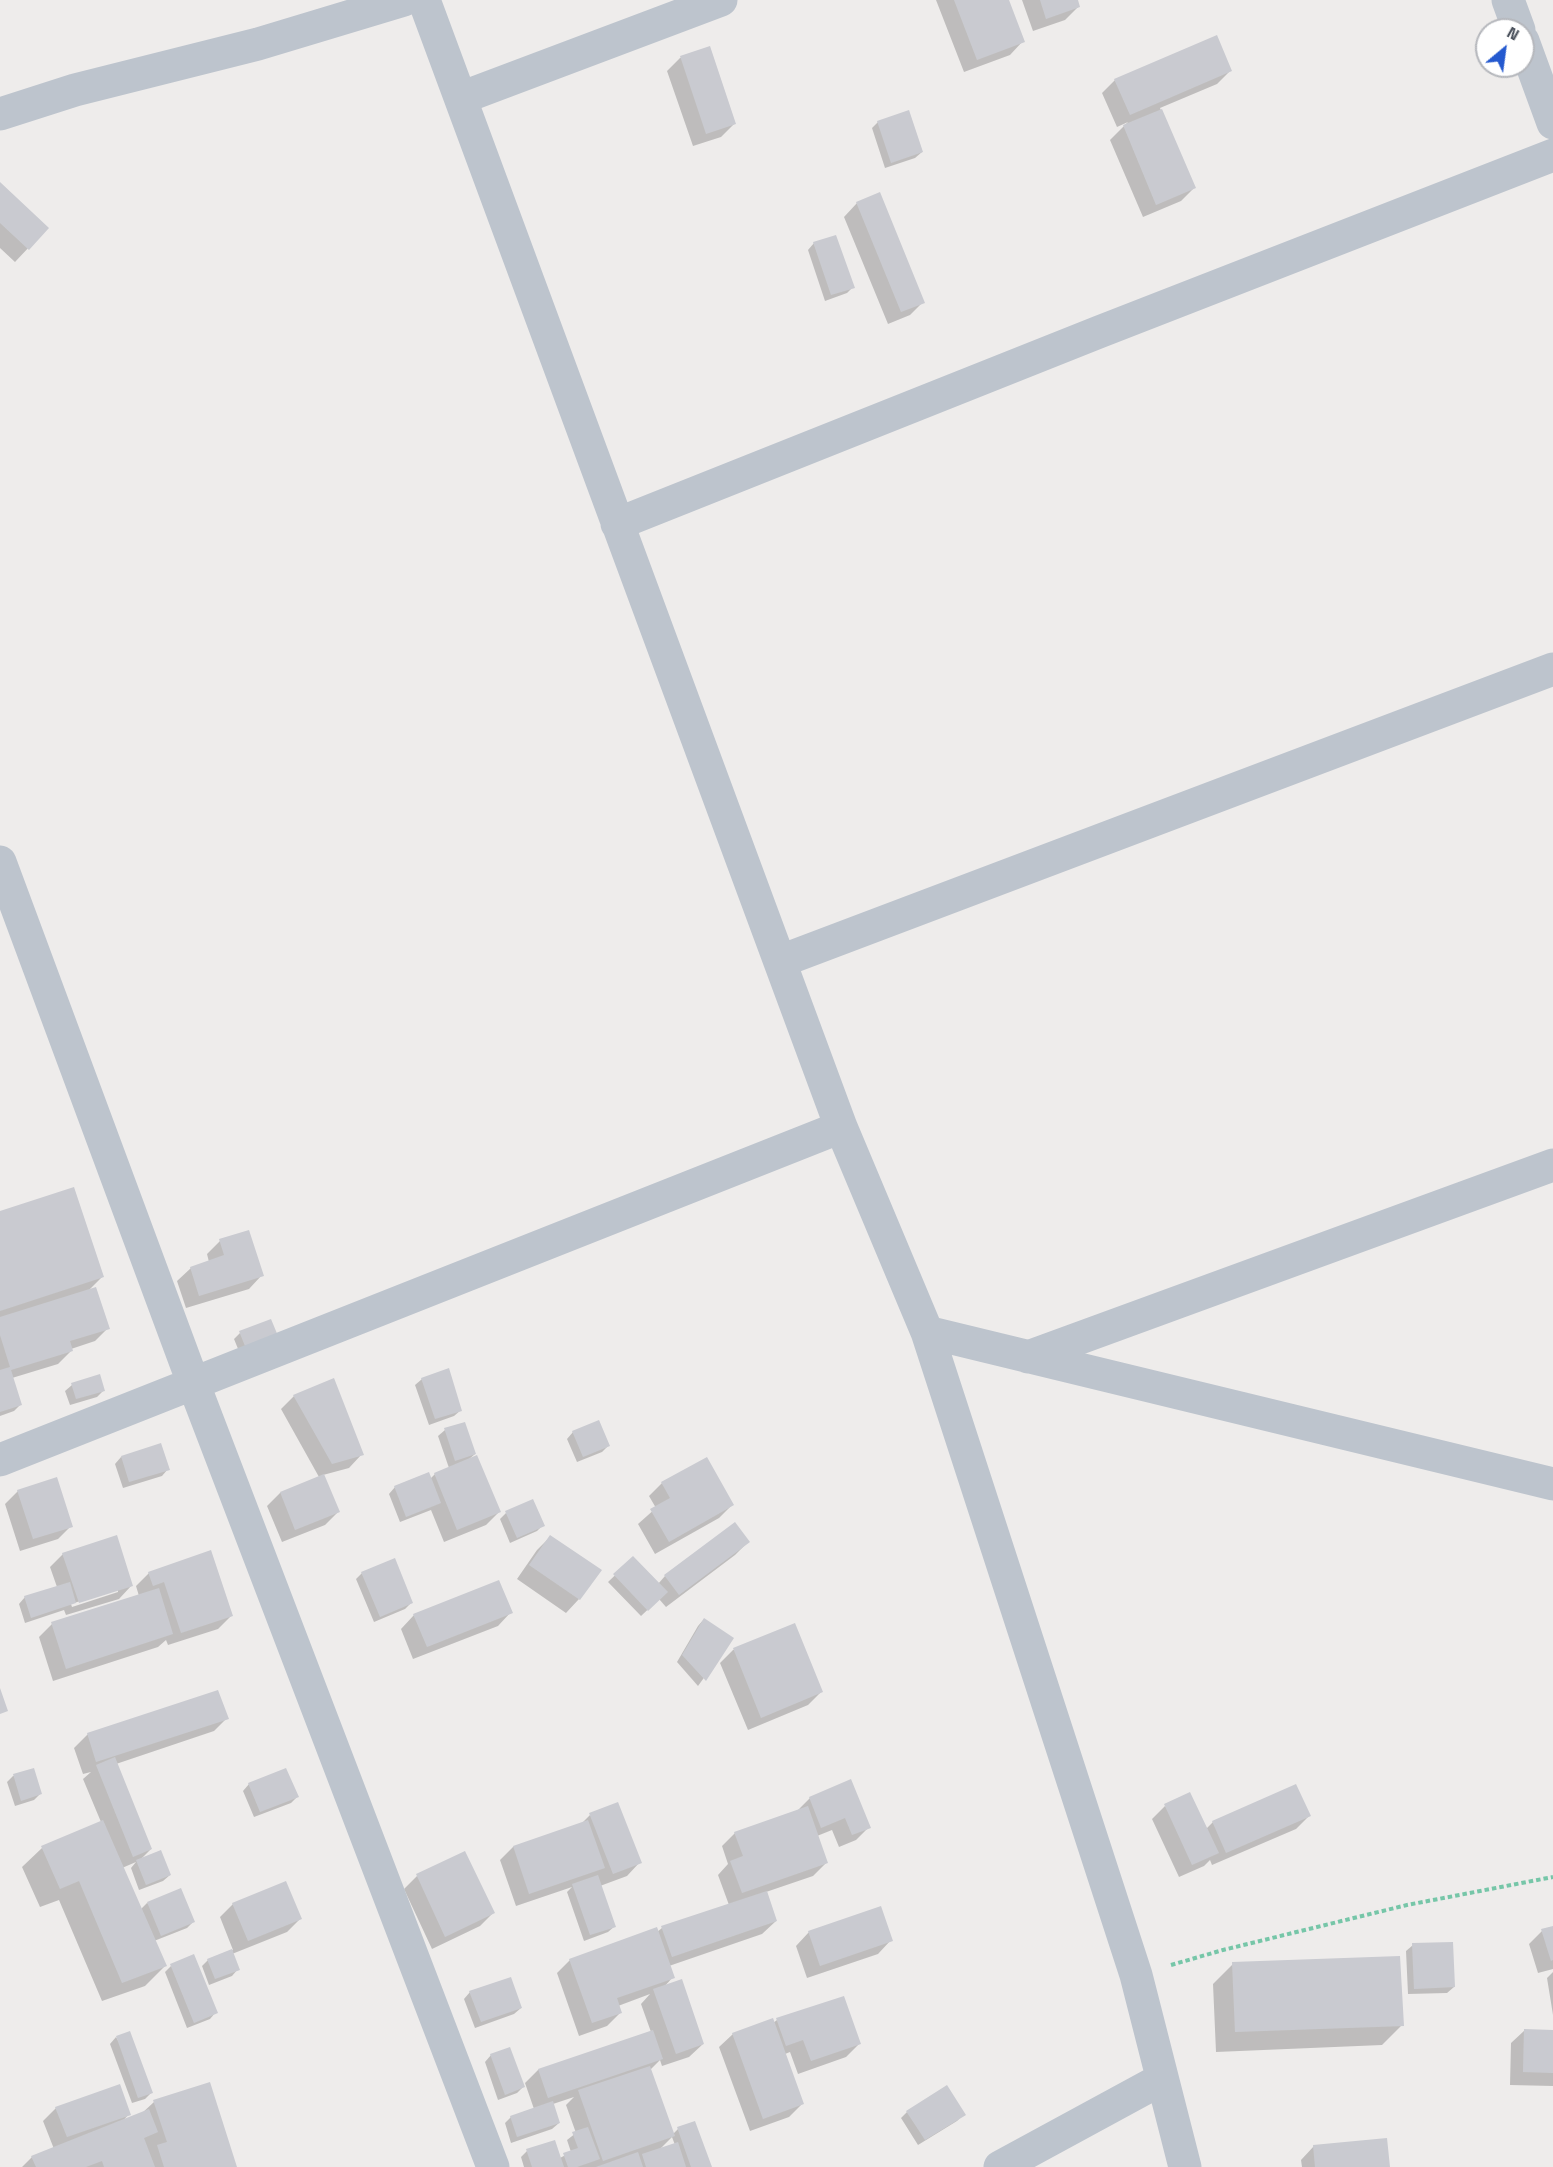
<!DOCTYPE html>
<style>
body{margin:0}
#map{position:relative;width:1553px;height:2167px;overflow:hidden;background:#eeeceb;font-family:"Space Grotesk",sans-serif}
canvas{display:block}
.north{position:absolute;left:1475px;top:18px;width:60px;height:60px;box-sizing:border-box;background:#fff;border:2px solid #b5b7bc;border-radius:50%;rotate:29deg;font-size:16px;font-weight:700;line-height:24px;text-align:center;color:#454c57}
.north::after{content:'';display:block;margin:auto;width:21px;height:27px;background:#2459cf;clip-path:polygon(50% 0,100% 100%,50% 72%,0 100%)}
</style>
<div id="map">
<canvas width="1553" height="2167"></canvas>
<div class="north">N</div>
</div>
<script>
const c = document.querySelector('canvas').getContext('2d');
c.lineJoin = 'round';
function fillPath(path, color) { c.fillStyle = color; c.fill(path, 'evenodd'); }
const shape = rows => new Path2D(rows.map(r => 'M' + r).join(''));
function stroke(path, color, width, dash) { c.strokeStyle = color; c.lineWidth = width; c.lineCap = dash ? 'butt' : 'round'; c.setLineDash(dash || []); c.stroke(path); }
const shadow = shape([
 [936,0,1008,0,1023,41,1010,55,964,72],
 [1022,0,1076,0,1078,7,1065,20,1033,31],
 [709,48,734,124,721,137,693,146,667,71,680,58],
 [1230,71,1217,84,1160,108,1194,188,1181,201,1143,217,1110,140,1128,122,1117,127,1102,93,1115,80],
 [878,122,922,152,915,158,885,168,872,128],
 [0,184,47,228,15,262,0,248],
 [857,203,923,302,910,315,888,324,844,217],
 [814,243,853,287,847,293,825,301,808,250],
 [0,1212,102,1277,88,1291,108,1328,95,1341,71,1349,71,1351,58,1364,12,1378,20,1405,14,1411,0,1416],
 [220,1241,262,1275,249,1289,186,1308,177,1281,191,1268,209,1262,207,1254],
 [271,1321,245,1366,234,1339,240,1333],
 [422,1379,461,1410,454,1416,429,1425,415,1385],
 [72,1385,104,1390,97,1397,70,1405,65,1391],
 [294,1396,362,1454,349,1468,323,1475,338,1512,325,1525,282,1542,267,1506,280,1493,319,1477,281,1409],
 [445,1430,475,1454,467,1461,499,1512,486,1525,444,1542,431,1510,400,1522,389,1494,395,1487,430,1479,435,1474,449,1468,438,1436],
 [573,1432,608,1446,602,1452,577,1462,567,1439],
 [121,1457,168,1469,162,1476,123,1488,115,1464],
 [662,1483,732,1505,719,1518,655,1554,638,1524,656,1508,649,1496],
 [18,1491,71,1526,58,1539,20,1551,5,1504],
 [506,1513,543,1525,537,1531,510,1543,500,1519],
 [550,1537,579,1599,566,1613,517,1579,537,1550],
 [748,1542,735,1555,666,1607,659,1599,641,1616,608,1582,633,1558,658,1584,665,1576],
 [63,1554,132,1585,119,1599,66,1615,64,1610,25,1623,19,1604,25,1597,57,1587,50,1567],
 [118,1589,118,1592,72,1607,71,1604],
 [149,1573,231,1616,218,1629,168,1645,166,1640,158,1647,53,1681,39,1637,52,1624,139,1596,136,1586],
 [362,1573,411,1603,405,1609,374,1622,356,1579],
 [511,1612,498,1626,413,1659,401,1629,414,1615],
 [704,1619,732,1639,698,1686,677,1662,698,1626],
 [794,1625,821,1692,808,1705,748,1730,720,1663,733,1650],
 [227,1718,214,1731,116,1764,151,1849,139,1861,170,1875,163,1881,139,1890,131,1868,136,1862,122,1868,140,1910,147,1903,193,1922,187,1928,154,1941,165,1966,145,1986,102,2001,59,1900,40,1907,22,1867,42,1848,101,1822,83,1779,91,1772,83,1774,74,1748,88,1734],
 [33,1770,40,1794,34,1800,15,1806,7,1782,13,1776],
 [249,1784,297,1797,291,1803,254,1817,243,1791],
 [810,1798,869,1827,856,1840,839,1847,832,1830,817,1836,826,1863,813,1876,766,1892,776,1921,762,1934,669,1966,673,1977,664,1987,703,2044,689,2057,662,2066,660,2060,650,2070,673,2134,678,2129,710,2167,524,2167,521,2157,527,2151,560,2158,571,2152,567,2140,576,2133,566,2105,574,2097,553,2104,559,2123,552,2129,511,2143,505,2123,511,2117,534,2109,525,2083,538,2070,651,2032,641,2004,650,1994,618,2006,620,2013,607,2026,579,2036,557,1973,570,1960,657,1932,662,1928,729,1905,718,1875,728,1864,722,1846,735,1833,797,1811],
 [672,2137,675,2145,659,2150],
 [1165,1806,1206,1829,1213,1822,1309,1816,1296,1829,1212,1865,1210,1860,1204,1866,1179,1877,1152,1819],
 [590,1815,640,1862,627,1876,600,1886,615,1926,608,1932,584,1941,567,1892,572,1887,516,1906,500,1860,513,1847,580,1825],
 [465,1853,493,1913,480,1926,432,1949,404,1889,417,1876],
 [233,1904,300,1919,287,1932,232,1954,238,1969,232,1976,209,1985,202,1966,208,1960,233,1950,220,1917],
 [1553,1927,1553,1969,1538,1973,1529,1944,1542,1931],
 [809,1932,891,1940,878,1954,807,1978,796,1946],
 [1413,1945,1454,1987,1447,1993,1408,1994,1406,1951],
 [1233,1964,1402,2025,1382,2045,1216,2052,1213,1984],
 [171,1966,216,2012,210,2019,187,2028,165,1972],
 [1553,1972,1553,2015,1547,1978],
 [470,1992,521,2008,514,2014,475,2028,464,1999],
 [777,2020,859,2044,846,2057,798,2074,790,2052,785,2054,802,2104,789,2117,750,2131,719,2047,733,2034,773,2023],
 [1525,2030,1553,2031,1553,2086,1510,2085,1511,2043],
 [116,2037,151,2093,145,2099,132,2103,110,2044],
 [491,2055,523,2087,517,2093,498,2100,485,2062],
 [154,2102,236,2167,22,2167,32,2157,54,2149,43,2121,56,2108,129,2114,122,2122,141,2114],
 [907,2112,964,2114,957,2121,918,2145,901,2118],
 [1314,2146,1388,2167,1302,2167,1301,2160]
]);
const building = shape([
 [954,0,1009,0,1025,42,977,60],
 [1040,0,1078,0,1080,7,1046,19],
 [1217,35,1232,71,1130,115,1114,79],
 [710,46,736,124,706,134,680,56],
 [1162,109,1196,188,1156,205,1123,125],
 [909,110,923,152,891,163,877,121],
 [0,182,49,228,29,250,0,223],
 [880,192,925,303,901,312,856,202],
 [836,235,855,288,831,295,813,242],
 [74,1187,104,1277,0,1311,0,1211],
 [249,1230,264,1276,199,1296,190,1267,224,1255,219,1239],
 [96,1287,110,1329,70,1341,73,1351,11,1370,22,1405,0,1412,0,1370,10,1367,0,1335,0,1317],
 [271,1319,283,1348,251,1361,239,1331],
 [449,1368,462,1411,435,1419,421,1378],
 [100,1374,105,1391,76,1399,71,1383],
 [334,1378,364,1455,332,1464,293,1395],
 [599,1420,610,1446,583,1457,572,1431],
 [465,1422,476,1454,455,1461,444,1428],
 [161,1443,170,1470,129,1482,121,1456],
 [477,1455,501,1512,457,1530,434,1473],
 [707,1457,734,1505,669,1542,650,1509,670,1498,661,1482],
 [429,1472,441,1503,406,1517,394,1486],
 [324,1474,340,1512,295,1530,280,1492],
 [57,1477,73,1527,33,1539,17,1490],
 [533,1499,545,1526,517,1538,505,1511],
 [735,1522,750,1542,679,1595,664,1575],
 [117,1535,133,1586,79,1603,62,1553],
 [550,1535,602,1570,580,1600,529,1565],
 [211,1550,233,1616,181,1633,164,1582,153,1586,148,1572],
 [633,1556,668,1592,648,1611,613,1574],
 [395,1558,413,1603,380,1617,361,1572],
 [499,1580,513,1613,427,1647,413,1614],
 [70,1582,76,1603,31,1618,24,1596],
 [159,1588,173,1634,66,1669,51,1622],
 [704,1618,734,1638,706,1681,682,1655],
 [795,1623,823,1692,761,1718,733,1648],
 [0,1688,8,1711,0,1714],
 [218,1690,229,1719,96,1762,87,1733],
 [115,1757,152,1849,133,1857,96,1765],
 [34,1768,42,1794,21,1801,13,1774],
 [286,1768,299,1797,260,1812,248,1783],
 [851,1779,871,1828,852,1835,845,1818,821,1828,809,1797],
 [1296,1784,1311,1816,1226,1853,1212,1821],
 [1190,1792,1219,1853,1192,1865,1164,1804],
 [618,1802,642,1863,613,1874,589,1813],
 [808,1806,828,1863,742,1893,730,1861,743,1856,734,1832],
 [103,1820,167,1966,122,1983,79,1881,60,1889,41,1846],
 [588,1820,605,1868,529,1894,513,1846],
 [161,1850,171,1875,146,1885,136,1860],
 [465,1851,495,1913,445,1937,416,1874],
 [598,1875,616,1927,590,1935,572,1884],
 [286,1881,302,1919,248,1941,232,1903],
 [181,1888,195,1922,161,1936,147,1902],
 [767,1891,777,1921,672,1957,661,1926],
 [881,1906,893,1941,820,1966,808,1931],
 [1553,1926,1553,1960,1551,1961,1541,1929],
 [657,1927,675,1978,617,1998,622,2013,592,2023,569,1959],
 [1453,1942,1455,1987,1414,1989,1412,1943],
 [232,1949,240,1970,215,1979,207,1959],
 [194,1954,218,2013,194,2023,170,1964],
 [1400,1956,1404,2026,1235,2032,1232,1962],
 [511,1977,522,2008,481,2022,469,1991],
 [682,1979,704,2044,676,2054,653,1989],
 [844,1996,861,2044,811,2061,803,2040,786,2046,776,2018],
 [773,2018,804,2104,763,2119,732,2033],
 [1524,2029,1553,2030,1553,2073,1523,2072],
 [653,2030,663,2059,548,2098,538,2069],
 [130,2031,153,2093,138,2098,116,2036],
 [510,2047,525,2087,505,2095,490,2054],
 [650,2066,675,2136,603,2161,578,2090],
 [210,2082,237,2167,164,2167,157,2145,167,2142,153,2100],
 [120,2084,131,2115,67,2137,55,2107],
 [947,2085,966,2115,925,2140,906,2111],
 [553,2101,560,2123,517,2137,510,2116],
 [149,2109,158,2132,144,2138,155,2167,104,2167,102,2161,86,2167,36,2167,31,2156],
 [695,2121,712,2167,691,2167,677,2127],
 [588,2127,600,2159,577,2167,568,2167,563,2153,578,2148,572,2132],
 [1387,2138,1390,2167,1315,2167,1313,2145],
 [555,2140,564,2167,532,2167,526,2149],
 [678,2142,686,2167,646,2167,642,2154],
 [638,2152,643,2167,596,2167]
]);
const path = shape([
 [1171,1965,1223,1950,1407,1905,1553,1877]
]);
const minor = shape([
 [424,0,841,1127,927,1332,1136,1975,1185,2167],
 [461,98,721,0],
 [0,114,75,90,258,44,404,0],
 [617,524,1099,332,1553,155],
 [0,862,194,1385,493,2167],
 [781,961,1553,669],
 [927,1332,1553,1484],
 [1028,1357,1553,1165],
 [0,1460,841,1127],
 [1000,2167,1162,2079]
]);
const tertiary = shape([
 [1508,0,1519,30],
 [1523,41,1553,123]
]);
fillPath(shadow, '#0003');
fillPath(building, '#c9cad0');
stroke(path, '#76c6a8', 4, [4.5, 3]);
stroke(minor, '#bdc4cd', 33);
stroke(tertiary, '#bdc4cd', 33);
</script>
